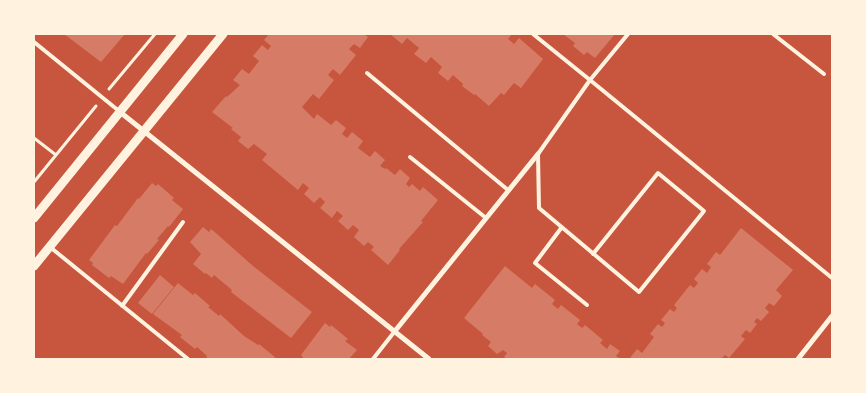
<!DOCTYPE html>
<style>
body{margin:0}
#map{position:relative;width:866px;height:393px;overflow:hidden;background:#c8553d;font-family:Georgia,serif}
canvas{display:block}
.frame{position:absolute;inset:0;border:35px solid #fff3e0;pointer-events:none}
</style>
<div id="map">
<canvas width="866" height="393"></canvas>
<div class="frame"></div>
</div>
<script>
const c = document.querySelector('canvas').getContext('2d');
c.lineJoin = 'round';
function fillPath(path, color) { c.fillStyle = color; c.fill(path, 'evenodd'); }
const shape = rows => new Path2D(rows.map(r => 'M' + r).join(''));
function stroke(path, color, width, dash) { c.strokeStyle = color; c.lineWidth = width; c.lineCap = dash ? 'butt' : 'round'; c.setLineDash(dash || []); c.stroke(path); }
const building = shape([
 [64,34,125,34,101,62],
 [269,34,364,34,368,37,360,48,354,44,349,49,356,55,340,75,333,69,328,75,334,80,319,99,313,94,302,107,314,119,317,114,331,125,336,120,346,128,342,134,347,138,352,132,363,141,358,148,370,157,375,151,385,160,380,166,385,169,386,168,395,175,400,169,410,178,406,184,409,187,412,184,420,191,423,187,438,200,421,221,423,222,399,249,400,250,388,265,371,250,374,247,368,242,364,246,354,237,359,230,353,225,348,230,338,221,343,216,337,211,332,218,320,208,325,202,320,197,314,203,304,194,309,188,303,183,298,190,262,160,267,154,254,144,248,149,238,141,241,137,231,129,233,128,212,112,226,96,227,97,240,85,233,80,242,69,249,74,259,61,253,56,262,45,268,50,271,46,264,40],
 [390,34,512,34,508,39,514,44,519,38,543,59,521,88,514,83,504,95,501,93,489,106,475,94,474,95,462,86,463,84,453,75,448,81,438,73,442,67,431,57,426,63,414,54,419,48,407,38,402,44],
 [563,34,615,34,595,58,587,52,584,55,573,46,575,43],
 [152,183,156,186,158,184,174,198,172,200,183,209,169,227,168,226,157,239,159,240,147,254,146,253,123,284,111,276,109,278,92,265,93,263,89,260,115,225,117,226,138,198,139,199],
 [203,227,209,232,211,229,217,234,253,266,312,312,291,338,231,292,232,290,214,275,212,278,206,273,205,274,193,264,201,254,190,242],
 [741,228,793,270,776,290,782,296,774,306,769,303,765,308,769,312,761,321,757,318,754,322,757,324,750,333,746,330,741,336,745,339,729,358,725,355,721,359,632,359,630,358,637,349,642,353,654,337,650,334,658,324,662,327,665,323,661,320,670,309,674,312,677,308,674,305,690,285,694,288,698,283,694,279,702,269,707,273,711,267,707,264,716,252,720,255],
 [505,266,532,288,535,284,555,300,552,304,558,309,561,305,580,320,577,324,582,328,585,325,603,340,600,343,607,349,610,344,620,351,616,356,621,359,507,359,504,357,507,353,503,350,497,354,488,346,491,342,482,335,483,334,464,318],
 [160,275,174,287,152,314,138,303],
 [178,283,193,295,195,293,210,306,208,307,219,316,220,314,244,336,258,345,259,344,276,358,275,359,209,359,206,357,207,356,197,347,195,349,180,337,182,335,153,314],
 [325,323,330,327,331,325,348,339,345,341,357,350,349,359,301,359,303,357,301,355]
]);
const path = shape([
 [109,89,155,34],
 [34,138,56,155],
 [34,182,96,106]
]);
const service = shape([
 [533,34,590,80,538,154,539,208,639,292,704,211,658,173,593,254],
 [628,34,590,80,832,278],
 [773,34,824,74],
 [34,42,119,111],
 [367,73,508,190],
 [410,157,486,218],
 [562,227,535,263,587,305],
 [50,247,188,359],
 [122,306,183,222],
 [373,359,395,331]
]);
const minor = shape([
 [120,112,429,359],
 [395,331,538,154],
 [798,359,832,316]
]);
const tertiary = shape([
 [34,218,183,34],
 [34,266,223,34]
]);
fillPath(building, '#d67c66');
stroke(path, '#fff3e0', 3);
stroke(service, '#fff3e0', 4);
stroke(minor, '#fff3e0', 5);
stroke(tertiary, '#fff3e0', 9);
</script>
